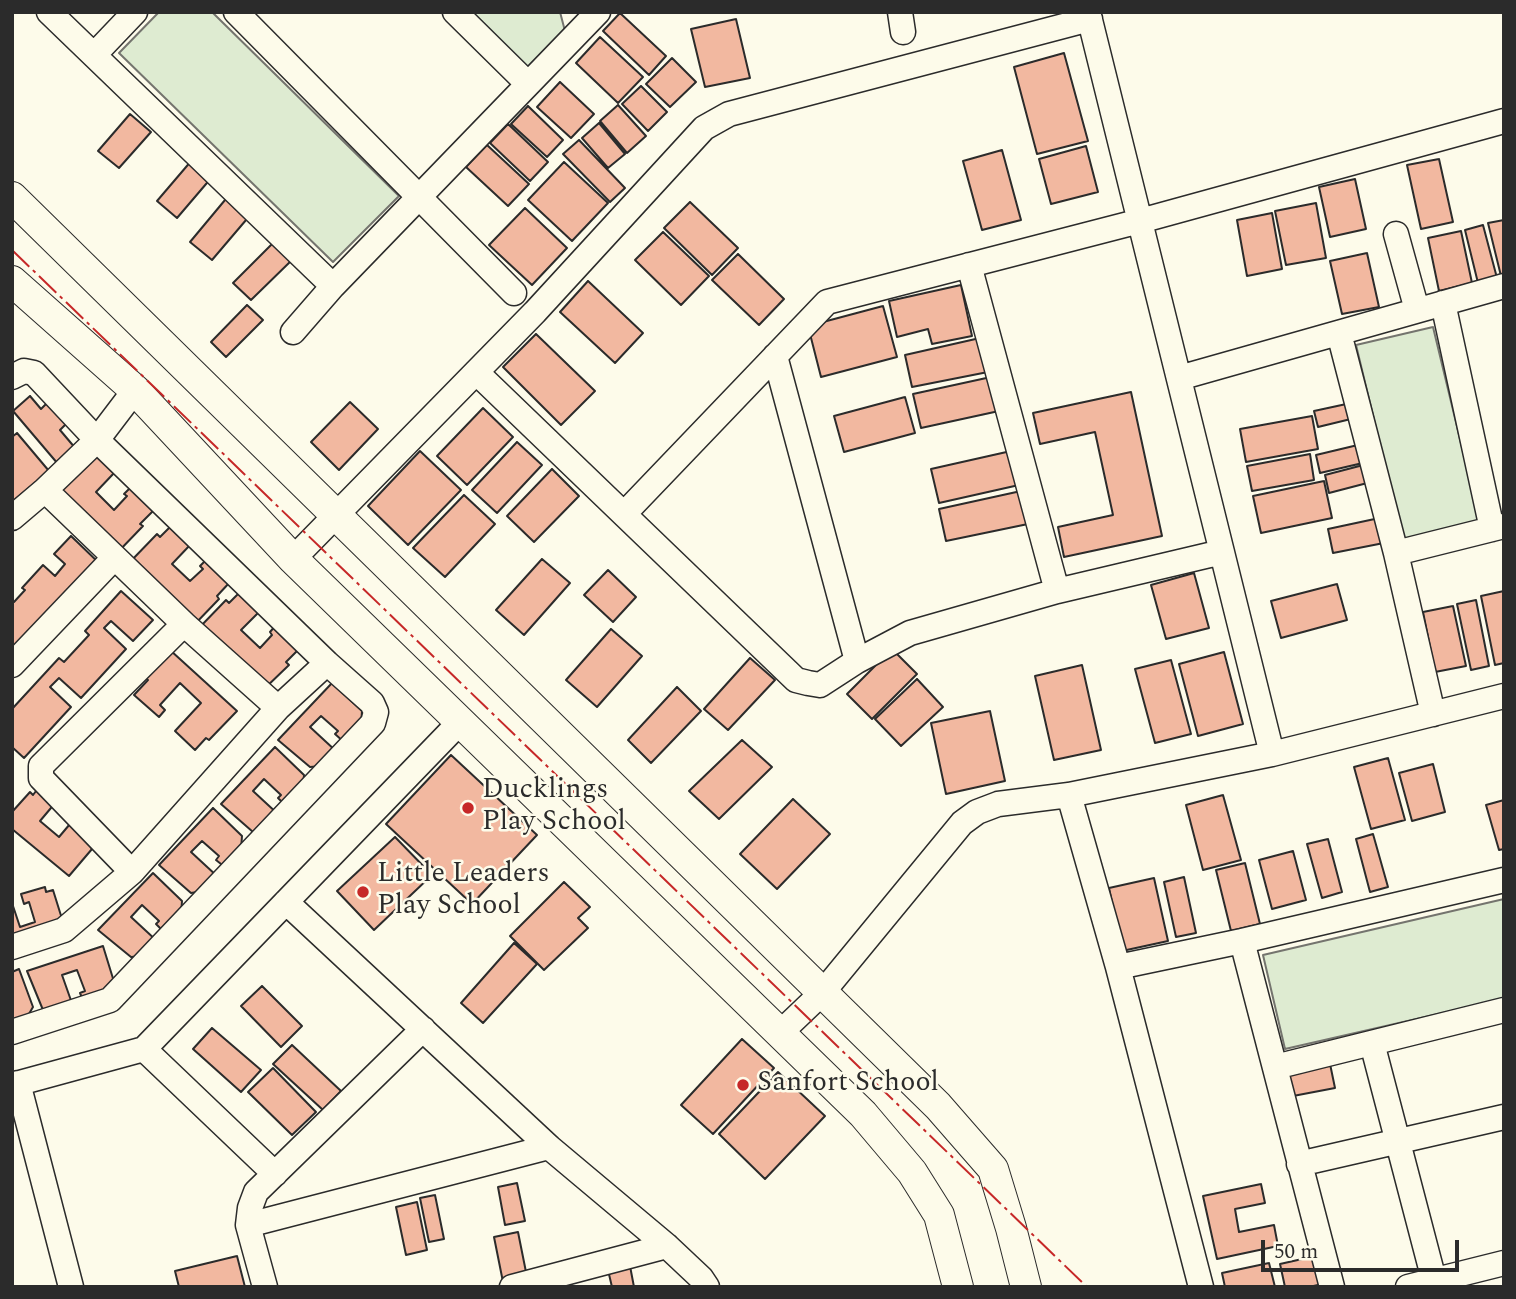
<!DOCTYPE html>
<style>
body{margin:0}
#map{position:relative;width:1516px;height:1299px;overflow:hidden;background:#fdfbea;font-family:Spectral,serif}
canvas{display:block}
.frame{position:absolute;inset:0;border:14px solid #2b2b2b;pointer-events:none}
.scale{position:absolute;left:1261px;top:1240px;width:198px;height:32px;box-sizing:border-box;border:4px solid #2b2b2b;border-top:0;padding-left:9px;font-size:21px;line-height:24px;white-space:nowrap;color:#2b2b2b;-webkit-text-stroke:5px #fdfbea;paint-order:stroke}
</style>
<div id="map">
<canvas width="1516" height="1299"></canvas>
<div class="frame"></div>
<div class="scale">50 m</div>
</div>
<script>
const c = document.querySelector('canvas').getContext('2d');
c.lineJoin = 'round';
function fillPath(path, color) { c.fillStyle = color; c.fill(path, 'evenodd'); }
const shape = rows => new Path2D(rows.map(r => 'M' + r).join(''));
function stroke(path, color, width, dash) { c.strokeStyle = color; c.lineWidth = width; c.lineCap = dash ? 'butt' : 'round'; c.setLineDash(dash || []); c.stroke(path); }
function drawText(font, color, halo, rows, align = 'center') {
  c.font = font + ' Spectral,serif'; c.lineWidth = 5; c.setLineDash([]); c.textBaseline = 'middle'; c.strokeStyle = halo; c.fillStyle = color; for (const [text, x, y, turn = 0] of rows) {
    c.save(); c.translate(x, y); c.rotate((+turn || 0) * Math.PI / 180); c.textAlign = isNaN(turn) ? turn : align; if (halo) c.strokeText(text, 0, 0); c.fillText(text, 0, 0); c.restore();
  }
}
const green = shape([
 [159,12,212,12,399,196,333,262,119,53,159,12],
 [472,12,560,12,565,31,526,70,472,12],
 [1433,327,1480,522,1403,540,1356,345,1433,327],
 [1504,899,1504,999,1285,1049,1263,955,1504,899]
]);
const building = shape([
 [620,13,666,56,649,75,603,31,620,13],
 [736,19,750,78,705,87,691,29,736,19],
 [600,37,643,77,618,103,576,63,600,37],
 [1064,53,1088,141,1037,154,1014,67,1064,53],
 [672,58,696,82,670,107,646,84,672,58],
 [560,82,594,114,571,138,537,107,560,82],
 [641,86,667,112,648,131,622,104,641,86],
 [618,105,646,136,627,153,600,121,618,105],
 [528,106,563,140,547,157,511,124,528,106],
 [130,114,151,132,119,168,98,151,130,114],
 [599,123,625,154,608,168,582,138,599,123],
 [508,124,548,162,530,181,490,143,508,124],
 [579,140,625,188,610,202,563,154,579,140],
 [487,145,529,184,508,206,466,167,487,145],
 [1086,146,1098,192,1051,204,1039,159,1086,146],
 [1002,150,1021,220,982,230,963,161,1002,150],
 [1439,159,1453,222,1421,229,1407,165,1439,159],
 [192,160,212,177,177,218,157,201,192,160],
 [564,162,608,203,572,241,528,200,564,162],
 [1355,179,1366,229,1330,237,1319,187,1355,179],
 [230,194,252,213,212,260,190,242,230,194],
 [690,202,738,248,712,275,664,228,690,202],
 [1316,203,1326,258,1286,265,1275,211,1316,203],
 [525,208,567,248,532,285,489,245,525,208],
 [1272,213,1282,269,1247,276,1237,220,1272,213],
 [1504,220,1504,275,1501,276,1488,223,1504,220],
 [1483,225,1497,278,1478,283,1465,230,1483,225],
 [1461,231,1472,283,1439,291,1428,238,1461,231],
 [663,232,709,276,681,305,635,260,663,232],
 [276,240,294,258,251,300,233,283,276,240],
 [1367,253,1379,307,1342,314,1330,261,1367,253],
 [738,254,784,299,759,325,712,280,738,254],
 [588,281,643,333,615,363,560,312,588,281],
 [961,285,972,336,932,344,928,329,897,337,889,301,961,285],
 [247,305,263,320,226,357,211,342,247,305],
 [883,306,897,357,821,377,808,326,883,306],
 [536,334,595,391,561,425,503,367,536,334],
 [980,338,988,372,912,387,905,355,980,338],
 [991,377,999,411,921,428,913,394,991,377],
 [1131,392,1162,536,1064,557,1058,527,1113,515,1095,432,1040,444,1033,413,1131,392],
 [30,396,41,409,47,403,66,424,60,430,76,449,58,464,13,411,30,396],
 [905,397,915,433,844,452,834,416,905,397],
 [350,402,378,429,339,470,311,442,350,402],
 [1351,403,1355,418,1318,427,1314,411,1351,403],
 [483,408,513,437,467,485,437,456,483,408],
 [1312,416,1318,449,1246,462,1240,429,1312,416],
 [17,433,49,471,12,502,12,437,17,433],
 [517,442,542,465,497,513,472,490,517,442],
 [1362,444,1367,462,1320,473,1316,455,1362,444],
 [420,451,461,490,408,545,368,506,420,451],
 [1011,451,1019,485,939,503,931,469,1011,451],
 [95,453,115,472,96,492,114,510,127,496,124,494,131,487,154,510,140,524,143,526,117,553,53,491,95,453],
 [1310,454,1314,480,1252,491,1247,466,1310,454],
 [1371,463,1375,481,1329,493,1325,475,1371,463],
 [552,469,579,496,534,542,507,516,552,469],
 [1324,481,1332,518,1261,533,1253,496,1324,481],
 [1021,491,1028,524,946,541,939,509,1021,491],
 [464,495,495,524,445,577,413,548,464,495],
 [1384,517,1389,542,1333,553,1328,529,1384,517],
 [172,525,191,544,172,564,190,581,203,569,200,566,207,559,230,582,217,596,219,599,193,626,129,563,157,534,160,537,172,525],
 [71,536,99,563,12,656,12,600,14,602,25,590,22,588,43,565,55,576,65,564,54,554,71,536],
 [542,559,570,583,524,635,496,610,542,559],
 [608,570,636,597,613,622,584,595,608,570],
 [1194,573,1209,628,1166,639,1151,585,1194,573],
 [1337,584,1347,620,1281,638,1271,601,1337,584],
 [121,591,153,620,133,641,111,621,104,628,126,649,81,698,59,678,50,687,71,707,24,758,12,747,12,709,59,658,64,662,89,635,85,631,121,591],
 [241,591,261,610,241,630,260,648,272,635,270,632,276,625,300,648,286,662,289,665,262,691,198,629,226,600,229,603,241,591],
 [1504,591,1504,663,1495,665,1481,596,1504,591],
 [1476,600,1489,666,1471,670,1457,604,1476,600],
 [1453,606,1466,666,1435,672,1423,612,1453,606],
 [611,629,642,656,597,707,566,680,611,629],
 [892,649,917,674,872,719,847,694,892,649],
 [170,650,237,711,209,740,206,738,195,750,175,731,201,703,180,683,160,705,165,710,159,717,134,695,148,680,145,678,170,650],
 [1224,652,1243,724,1198,736,1179,664,1224,652],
 [750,658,775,680,728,730,704,709,750,658],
 [1171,660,1191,734,1155,743,1135,669,1171,660],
 [1082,665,1101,750,1054,760,1035,676,1082,665],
 [917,679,943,707,901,746,875,719,917,679],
 [332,683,362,711,361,725,345,743,335,734,338,731,321,716,310,727,337,752,322,766,310,767,278,740,332,683],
 [677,687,701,711,651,763,628,740,677,687],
 [990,711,1005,781,946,794,931,723,990,711],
 [742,740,772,767,719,819,689,791,742,740],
 [275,747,304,775,303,789,288,808,278,798,281,795,264,779,253,791,280,816,265,830,253,832,221,804,275,747],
 [451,755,537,835,472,904,386,824,451,755],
 [1388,758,1405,820,1371,829,1354,767,1388,758],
 [1433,764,1445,812,1412,821,1399,773,1433,764],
 [39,787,56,802,40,821,59,837,75,818,92,849,69,876,12,829,12,812,30,792,33,795,39,787],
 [1223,795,1241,860,1203,870,1186,805,1223,795],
 [793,799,830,834,777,889,740,854,793,799],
 [1504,800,1504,849,1499,850,1486,805,1504,800],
 [213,808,242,836,241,850,226,868,216,860,219,856,202,841,191,852,218,877,203,891,191,893,159,865,213,808],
 [1373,834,1388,887,1370,892,1356,839,1373,834],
 [395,837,432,875,374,930,337,891,395,837],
 [1328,839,1342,892,1322,898,1307,844,1328,839],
 [1293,851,1306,900,1272,909,1259,860,1293,851],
 [1245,863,1260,924,1231,931,1216,870,1245,863],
 [153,873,182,901,181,915,165,933,156,924,159,921,142,905,131,917,158,942,143,956,131,957,98,930,153,873],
 [1184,877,1196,933,1176,937,1164,882,1184,877],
 [1154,878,1168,941,1122,951,1109,888,1154,878],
 [564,882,590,907,578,918,588,928,544,970,510,936,564,882],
 [45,887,46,892,53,890,63,922,12,941,12,903,20,927,35,922,29,902,24,904,21,894,45,887],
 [514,943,537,964,483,1023,461,1003,514,943],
 [103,946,115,985,85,1005,80,993,85,991,77,970,62,975,74,1009,43,1010,27,971,103,946],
 [19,969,33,1007,26,1019,12,1025,12,972,19,969],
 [262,986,302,1026,281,1047,241,1006,262,986],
 [212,1028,261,1070,241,1092,193,1049,212,1028],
 [742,1039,774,1068,713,1134,681,1105,742,1039],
 [292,1045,341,1091,323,1110,273,1064,292,1045],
 [1329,1059,1335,1088,1293,1096,1287,1068,1329,1059],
 [273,1068,316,1112,292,1135,248,1092,273,1068],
 [778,1072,825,1116,765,1179,719,1134,778,1072],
 [517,1183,525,1221,505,1225,498,1187,517,1183],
 [1261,1184,1265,1203,1235,1209,1239,1232,1274,1225,1278,1246,1217,1259,1203,1196,1261,1184],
 [435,1195,444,1239,429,1242,420,1198,435,1195],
 [417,1202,427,1250,406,1255,396,1207,417,1202],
 [518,1232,527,1277,503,1282,494,1237,518,1232],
 [1320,1255,1327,1283,1309,1287,1285,1287,1280,1264,1320,1255],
 [237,1256,245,1287,179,1287,175,1271,237,1256],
 [1269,1263,1275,1287,1225,1287,1222,1273,1269,1263],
 [630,1266,634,1287,612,1287,608,1270,630,1266]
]);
const minor = shape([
 [49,12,333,286],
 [236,12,514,293],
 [455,12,528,84],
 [900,12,903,32],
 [1088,12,1272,754],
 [94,55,135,12],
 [1396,234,1417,310],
 [969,265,1057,591],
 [1443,303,1492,529],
 [293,332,333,286,598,12],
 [1339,333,1396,553,1504,526],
 [775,356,857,661],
 [476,372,796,680,808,683,820,685,857,661,910,633,1057,591,1222,552],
 [12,377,24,371,34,373,97,440,327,663,372,703,376,712,373,723,110,1000,12,1032],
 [1179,378,1504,286],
 [45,490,184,624],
 [624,514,827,302,1140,221,1504,121],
 [12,518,45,490,97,440,135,390],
 [1396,553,1433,714],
 [293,559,535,312,704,128,729,114,1090,19],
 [12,665,114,558],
 [1069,795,1118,967,1201,1287],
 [132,872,41,778,41,766,184,624,278,708],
 [286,902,549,1147,667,1246,701,1278,707,1287],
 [12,947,64,930,132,872,278,708,327,663],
 [1118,967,1242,941],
 [780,1033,823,992,962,823,977,812,998,804,1069,795,1272,754,1504,696],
 [1372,1043,1434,1280],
 [144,1049,275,1174],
 [1275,1067,1504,1010],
 [18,1083,71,1287],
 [12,1085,144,1049,460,722],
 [1299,1164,1504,1117],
 [248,1225,549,1147],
 [265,1287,248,1225,250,1208,256,1192,423,1029],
 [512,1287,667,1246],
 [1332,1287,1242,941,1504,880],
 [1408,1287,1504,1263]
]);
const tertiary = shape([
 [12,197,938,1106,993,1169,1011,1228,1026,1287],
 [12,281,135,390,293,559,863,1114,912,1172,939,1215,958,1287]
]);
const power = shape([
 [12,250,1087,1287]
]);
const markers = [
 [468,808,7,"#c62828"],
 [363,892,7,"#c62828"],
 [743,1085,7,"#c62828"]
];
const poiNames = [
 ["Ducklings",482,792],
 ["Play School",482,824],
 ["Little Leaders",377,876],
 ["Play School",377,908],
 ["Sanfort School",757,1085]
];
fillPath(green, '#deebd1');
stroke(green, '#74746e', 2);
fillPath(building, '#f2b8a0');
stroke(building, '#2b2b2b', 2);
stroke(minor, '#2b2b2b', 27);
stroke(tertiary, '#2b2b2b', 32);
stroke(minor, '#fdfbea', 24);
stroke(tertiary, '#fdfbea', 30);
stroke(power, '#c62828', 2, [24, 5, 3.5, 5]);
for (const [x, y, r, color] of markers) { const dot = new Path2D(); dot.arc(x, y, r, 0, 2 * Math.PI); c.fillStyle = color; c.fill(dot); stroke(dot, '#fdfbea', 2.5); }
drawText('28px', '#2b2b2b', '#fdfbea', poiNames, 'left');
</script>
